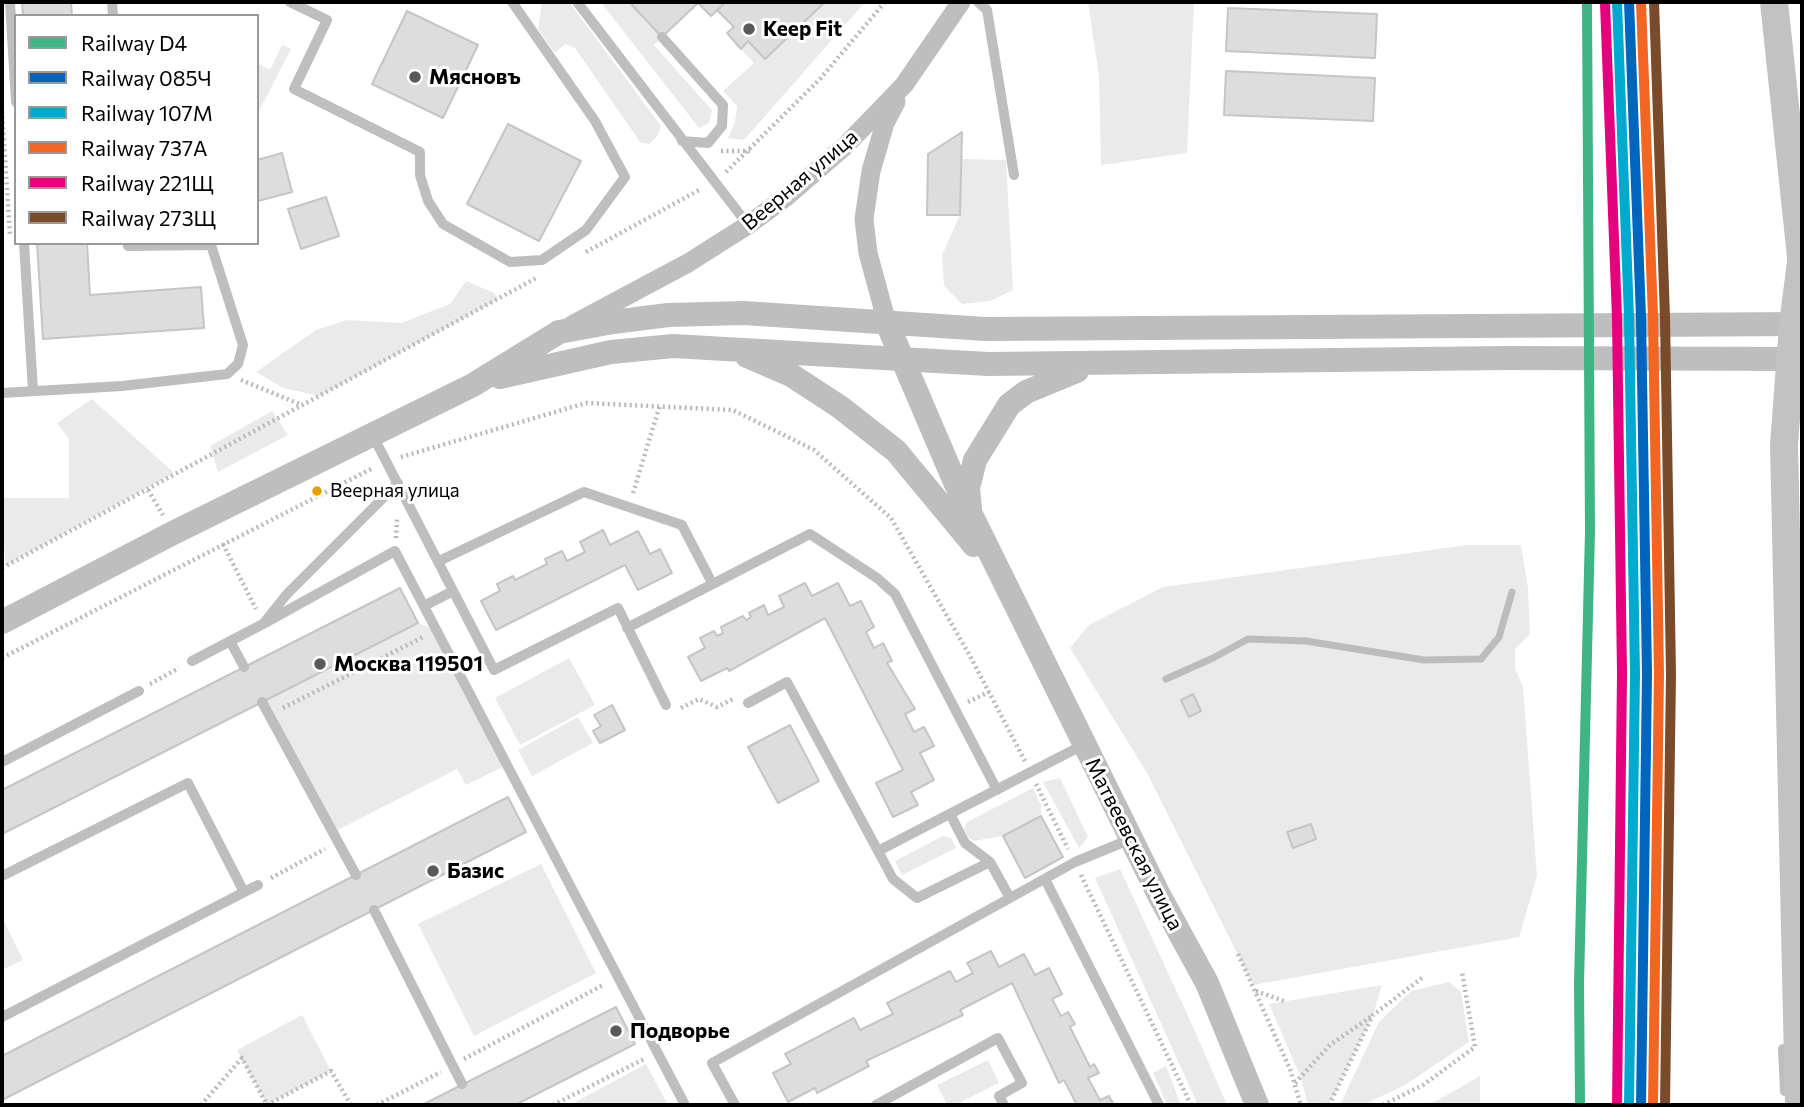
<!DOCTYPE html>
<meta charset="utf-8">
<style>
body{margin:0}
#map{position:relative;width:1804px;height:1107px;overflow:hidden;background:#fff;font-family:Commissioner,sans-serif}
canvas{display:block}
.frame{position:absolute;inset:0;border:4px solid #000;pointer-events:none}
.legend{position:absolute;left:14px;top:14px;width:245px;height:231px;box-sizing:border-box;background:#fff;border:2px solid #999;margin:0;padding:9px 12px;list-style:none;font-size:21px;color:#000}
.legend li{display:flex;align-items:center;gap:14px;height:35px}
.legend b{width:35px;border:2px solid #999}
</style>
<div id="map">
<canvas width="1804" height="1107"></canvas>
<div class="frame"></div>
<ul class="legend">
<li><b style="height:9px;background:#3fb485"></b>Railway D4</li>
<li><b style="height:9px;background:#0065bd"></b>Railway 085Ч</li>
<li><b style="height:9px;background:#00a9ce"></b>Railway 107М</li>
<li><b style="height:9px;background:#f26522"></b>Railway 737А</li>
<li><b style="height:9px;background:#e5007d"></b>Railway 221Щ</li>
<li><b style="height:9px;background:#7a4b2a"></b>Railway 273Щ</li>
</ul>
</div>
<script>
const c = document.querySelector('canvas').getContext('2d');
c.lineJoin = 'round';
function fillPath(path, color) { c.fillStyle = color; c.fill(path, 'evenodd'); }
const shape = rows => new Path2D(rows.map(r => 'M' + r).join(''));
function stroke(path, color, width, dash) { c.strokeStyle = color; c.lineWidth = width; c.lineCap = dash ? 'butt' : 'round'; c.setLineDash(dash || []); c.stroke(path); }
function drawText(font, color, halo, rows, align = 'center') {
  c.font = font + ' Commissioner,sans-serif'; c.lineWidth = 6; c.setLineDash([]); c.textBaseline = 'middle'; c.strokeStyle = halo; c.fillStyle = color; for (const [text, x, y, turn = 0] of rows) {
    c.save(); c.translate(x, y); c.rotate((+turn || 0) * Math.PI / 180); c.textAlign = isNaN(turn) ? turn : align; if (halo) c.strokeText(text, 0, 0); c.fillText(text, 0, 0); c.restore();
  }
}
const green = shape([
 [542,2,569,2,661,126,658,135,649,144,640,142,575,48,565,44,555,53,538,29],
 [607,2,629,2,662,37,654,45,712,110,709,123,699,128,603,5],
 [825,2,865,2,744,140,728,138,735,122,737,106,723,91,754,63,741,49,748,41,765,59],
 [1088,2,1194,2,1187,153,1101,165,1099,76],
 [282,45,291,49,257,115,257,63,270,70],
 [961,159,1006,160,1013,290,990,301,962,304,944,286,942,255,960,215],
 [466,281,494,293,499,299,320,396,283,388,256,372,316,330,347,320,401,323,450,304],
 [92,399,174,473,5,566,2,498,69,498,69,439,57,423],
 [272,411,288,435,218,472,210,446],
 [1467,545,1521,545,1528,588,1530,634,1515,649,1515,668,1523,687,1537,876,1519,937,1253,985,1147,773,1070,648,1089,625,1163,587],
 [418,623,436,630,507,765,466,785,457,769,334,832,262,702],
 [569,658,595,705,520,745,495,698],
 [578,717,593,743,532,776,518,750],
 [1060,778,1088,837,1079,848,1043,782],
 [1033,788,1041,805,1041,816,1003,836,974,841,968,837,964,829,967,822],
 [943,836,951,838,956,848,902,875,895,861],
 [541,864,596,973,474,1036,418,924],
 [1120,869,1194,1029,1227,1105,1198,1105,1095,878],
 [2,917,23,960,2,970],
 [1449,982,1461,992,1469,1042,1405,1085,1363,1105,1340,1105,1379,1022,1411,991],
 [1382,985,1373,1015,1329,1105,1308,1105,1301,1078,1269,1004],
 [302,1015,331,1071,267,1105,237,1050],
 [988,1060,999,1083,955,1105,947,1105,937,1085],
 [646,1064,668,1105,570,1105],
 [1166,1066,1181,1105,1167,1105,1153,1073],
 [1480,1076,1480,1105,1426,1105,1440,1099]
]);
const stream = shape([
 [1166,679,1213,658,1248,639,1306,641,1424,660,1481,659,1499,637,1512,592]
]);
const building = shape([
 [22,2,71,2,72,16,23,16,22,2],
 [629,2,726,2,711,16,698,3,662,37,629,2],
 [726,2,825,2,765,59,748,41,741,49,727,33,734,27,717,10,726,2],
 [1228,8,1377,14,1375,58,1226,51,1228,8],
 [407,11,478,45,443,118,372,84,407,11],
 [1226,71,1375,78,1373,121,1224,115,1226,71],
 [508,124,581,161,539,241,467,204,508,124],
 [962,132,960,215,927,215,928,154,962,132],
 [282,153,292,192,258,201,257,160,282,153],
 [326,197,339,236,301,249,288,209,326,197],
 [37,243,87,243,90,295,201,287,204,328,43,339,37,243],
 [603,530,610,545,638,531,650,554,660,549,672,573,638,590,625,565,496,630,481,601,500,591,497,584,513,576,515,580,547,564,545,559,562,551,567,561,585,552,580,542,603,530],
 [805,583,812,596,838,583,850,606,861,601,874,627,866,632,874,648,883,643,892,661,887,663,915,709,905,714,914,732,924,727,934,746,920,753,934,780,911,792,918,805,893,817,876,783,903,770,825,618,729,671,727,668,701,681,688,657,705,648,700,638,714,631,717,636,723,633,721,627,743,616,746,620,751,617,749,613,764,605,768,615,784,607,779,596,805,583],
 [400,588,418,623,2,834,2,790,400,588],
 [1193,694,1201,711,1189,717,1181,700,1193,694],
 [612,705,625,730,600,743,593,731,601,726,594,715,612,705],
 [790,725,819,781,778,803,748,747,790,725],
 [508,797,526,832,2,1100,2,1056,508,797],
 [1041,816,1063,857,1025,878,1003,836,1041,816],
 [1311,824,1316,839,1293,848,1287,832,1311,824],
 [991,951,999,967,1024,954,1035,975,1049,968,1062,994,1052,999,1061,1016,1068,1012,1075,1024,1070,1027,1090,1067,1094,1064,1099,1073,1088,1078,1100,1100,1109,1096,1114,1105,1077,1105,1064,1080,1059,1083,1012,983,960,1010,963,1015,866,1061,869,1066,817,1093,815,1088,788,1102,773,1073,791,1064,785,1054,854,1018,860,1030,893,1014,887,1003,950,971,956,982,973,973,967,963,991,951],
 [616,1007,635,1044,515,1105,422,1105,616,1007]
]);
const path = shape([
 [2,111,10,235],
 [721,151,750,151],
 [726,172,820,79,885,2],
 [586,252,701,189],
 [241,380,302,405],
 [401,457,586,403,733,410,814,450,891,518,970,656,1025,761],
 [148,490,163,515],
 [633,493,660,405],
 [396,538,397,519],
 [223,544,256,609],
 [2,568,538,277],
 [2,658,373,468],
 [150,684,179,668],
 [968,702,989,692],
 [283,708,425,636],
 [681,708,699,699,717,707,733,699],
 [1036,784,1068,849],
 [1081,875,1191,1105],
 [271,878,325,849],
 [1238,954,1290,1069,1301,1105],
 [1256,991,1284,1001],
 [464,1059,605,984],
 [1295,1083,1330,1045,1372,1016],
 [201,1105,242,1058,267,1105,331,1071,351,1105],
 [377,1105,441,1072],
 [553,1105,646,1058],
 [1329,1105,1373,1015,1422,978],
 [1383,1105,1423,1085,1475,1047,1462,972]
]);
const service = shape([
 [10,2,16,102],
 [112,2,113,16],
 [290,2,327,20,294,89,420,152,420,175,428,201,443,224,510,262,542,260,586,230,625,177,595,121,512,2],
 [577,2,748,225],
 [978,2,987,10,1014,175],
 [662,37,723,105,722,126,708,143,682,141],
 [24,243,33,391],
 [2,393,122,386,227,374,238,364,243,345,211,245,128,246,127,243],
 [373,436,494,670,618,608,666,705],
 [439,561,584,492,682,525,712,583],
 [424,606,453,591],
 [263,624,395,551,685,1105],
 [627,628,810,534,877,578,895,594,997,790],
 [230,641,244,667],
 [192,661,263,624,287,594,398,483],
 [262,702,356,875],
 [748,703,787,682,878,851,1083,745],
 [2,762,139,691],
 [950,814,965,843,990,862,1010,898],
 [878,851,893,879,917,898,990,862],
 [2,876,188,783,244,892],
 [1045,879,1159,1105],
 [374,910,462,1084],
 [2,1017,258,885],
 [1783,1049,1785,1091],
 [735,1105,712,1063,1075,862,1131,839],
 [876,1105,998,1038,1022,1083,999,1096,1004,1105]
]);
const minor = shape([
 [887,323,868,253,864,219,871,171,885,123,896,102],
 [572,325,688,263,748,225,786,197,845,146,904,85,961,2]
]);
const tertiary = shape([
 [887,323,955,482,1159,895,1207,983,1257,1105],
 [747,356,791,375,840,407,896,451,974,545],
 [500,377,611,352,673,346,988,364,1507,358,1802,359],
 [970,509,968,488,975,460,1009,405,1026,392,1077,371],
 [2,622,173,533,473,385,559,332,613,322,668,315,744,313,985,329,1802,324]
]);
const secondary = shape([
 [1774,2,1802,266],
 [1793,325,1784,445,1799,1105]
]);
const secondaryBridge = shape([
 [1793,325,1802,254]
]);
const rail1 = shape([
 [1580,1105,1579,983,1590,531,1587,2]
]);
const rail2 = shape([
 [1629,2,1641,317,1647,674,1641,1105]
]);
const rail3 = shape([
 [1617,2,1629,317,1635,674,1629,1105]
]);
const rail4 = shape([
 [1641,2,1653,317,1659,674,1653,1105]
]);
const rail5 = shape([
 [1605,3,1617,318,1622,674,1617,1105]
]);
const rail6 = shape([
 [1654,2,1665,317,1671,674,1665,1105]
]);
const markers = [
 [749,29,7,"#595959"],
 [415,77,7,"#595959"],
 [317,491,6,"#eb9e00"],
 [320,664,7,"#595959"],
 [433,871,7,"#595959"],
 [616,1031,7,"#595959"]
];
const busNames = [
 ["Веерная улица",330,491]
];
const poiNames = [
 ["Keep Fit",763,29],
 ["Мясновъ",429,77],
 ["Москва 119501",334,664],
 ["Базис",447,871],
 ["Подворье",630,1031]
];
const streetNames = [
 ["Веерная улица",800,180,-40],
 ["Матвеевская улица",1134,844,63]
];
fillPath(green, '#eaeaea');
stroke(stream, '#bcbcbc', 7);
fillPath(building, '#ddd');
stroke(building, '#c5c5c5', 2);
stroke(path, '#b8b8b8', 4.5, [2, 3.5]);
stroke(service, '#bebebe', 10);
stroke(minor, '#bebebe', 19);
stroke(tertiary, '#bebebe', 24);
stroke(secondary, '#c2c2c2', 28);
stroke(secondaryBridge, '#c2c2c2', 28);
stroke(rail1, '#3fb485', 10);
stroke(rail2, '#0065bd', 10);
stroke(rail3, '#00a9ce', 10);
stroke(rail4, '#f26522', 10);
stroke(rail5, '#e5007d', 10);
stroke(rail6, '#7a4b2a', 10);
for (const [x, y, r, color] of markers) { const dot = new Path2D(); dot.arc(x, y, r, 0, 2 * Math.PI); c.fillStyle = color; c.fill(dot); stroke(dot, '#fff', 2.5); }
drawText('19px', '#000', '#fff', busNames, 'left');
drawText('bold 21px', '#000', '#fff', poiNames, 'left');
drawText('21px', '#000', '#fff', streetNames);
</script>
